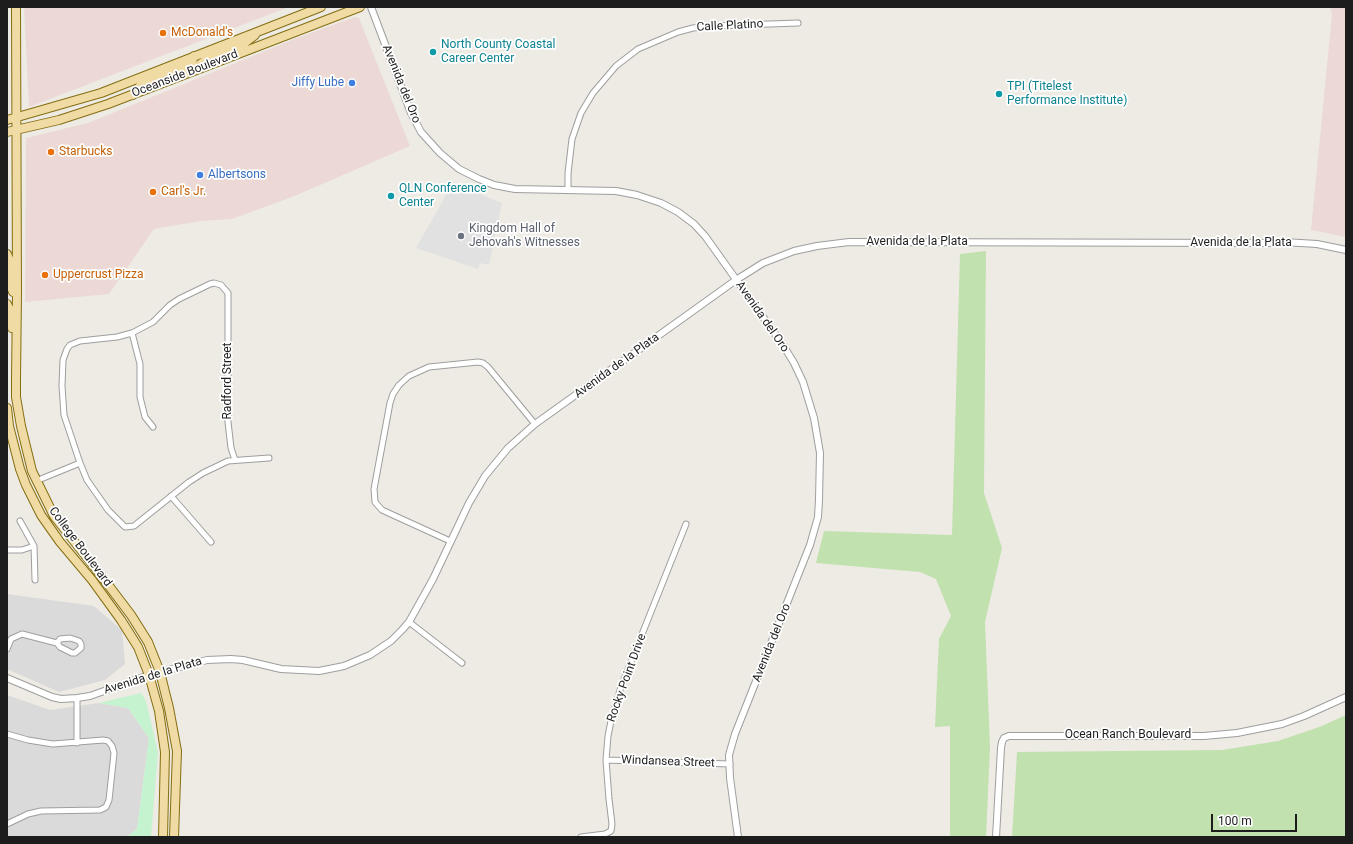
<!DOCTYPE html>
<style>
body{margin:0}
#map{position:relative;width:1353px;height:844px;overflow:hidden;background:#edebe4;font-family:Roboto,sans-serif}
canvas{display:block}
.frame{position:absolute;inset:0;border:8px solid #1d1d1d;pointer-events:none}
.scale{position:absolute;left:1211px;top:814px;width:86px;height:18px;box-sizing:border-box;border:2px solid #1d1d1d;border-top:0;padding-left:5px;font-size:12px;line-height:14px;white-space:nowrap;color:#1d1d1d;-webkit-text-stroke:3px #fff;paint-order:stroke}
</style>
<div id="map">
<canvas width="1353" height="844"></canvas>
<div class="frame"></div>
<div class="scale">100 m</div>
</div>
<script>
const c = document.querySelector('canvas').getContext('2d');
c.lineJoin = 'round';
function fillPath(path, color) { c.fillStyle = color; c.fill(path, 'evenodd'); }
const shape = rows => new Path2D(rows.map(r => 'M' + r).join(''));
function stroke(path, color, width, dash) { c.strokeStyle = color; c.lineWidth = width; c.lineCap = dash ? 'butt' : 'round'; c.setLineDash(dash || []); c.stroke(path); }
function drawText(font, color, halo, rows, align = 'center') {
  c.font = font + ' Roboto,sans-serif'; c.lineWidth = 3.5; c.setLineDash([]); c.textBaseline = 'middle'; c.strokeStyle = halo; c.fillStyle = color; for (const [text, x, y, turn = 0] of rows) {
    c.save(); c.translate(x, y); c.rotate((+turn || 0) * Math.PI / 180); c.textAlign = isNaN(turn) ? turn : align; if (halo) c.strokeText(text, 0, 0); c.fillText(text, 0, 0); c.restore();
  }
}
const residential = shape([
 [7,594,94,606,122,630,125,664,105,680,59,692,7,669],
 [7,695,50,710,99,703,128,708,149,738,137,829,127,837,7,837]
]);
const commercial = shape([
 [24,7,289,7,29,107],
 [1330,7,1346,7,1346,237,1311,230,1332,14],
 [355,17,359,18,410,146,297,195,232,219,201,221,154,229,109,294,25,302,26,138,88,123,297,38]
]);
const grass = shape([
 [986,251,984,493,1002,548,985,622,990,748,986,837,950,837,950,726,935,727,939,639,951,616,936,579,920,572,816,563,824,531,952,535,960,254],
 [1346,715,1346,837,1012,837,1017,752,1222,750,1278,741,1322,726]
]);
const park = shape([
 [141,693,146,701,158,752,151,837,127,837,137,829,149,738,128,708,99,703]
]);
const parking = shape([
 [453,183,502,203,489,265,480,263,478,269,416,248]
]);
const minor = shape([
 [568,190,568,173,572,139,581,113,593,93,616,66,638,49,678,32,693,28,714,26,798,23],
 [132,333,140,364,140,397,145,417,153,427],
 [235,460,231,448,228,422,228,293,221,285,214,283,210,284,179,299,170,305,153,322,132,333,117,337,80,341,70,345,67,349,63,360,62,386,64,415,80,463,87,480,108,510,125,527,134,526,189,482,203,473,228,461,269,458],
 [36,481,80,463],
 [171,496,211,542],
 [20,521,34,546,35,580],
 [450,541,382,510,375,502,374,489,390,403,393,394,399,385,409,376,429,367,478,362,483,363,488,367,535,424],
 [7,550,22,550,34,546],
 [409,622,462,663],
 [7,649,11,639,22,634,57,643,60,647,72,653,75,653,81,648,81,644,79,641,70,638,60,639,57,643],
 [77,698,77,743],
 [7,734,28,740,53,744,103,740,108,741,112,746,114,753,109,800,106,807,100,810,41,811,28,814,7,824],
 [606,760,730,764],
 [581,837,605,834,611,831,612,824,609,799,606,760,608,736,611,721,621,687,686,524]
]);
const tertiary = shape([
 [371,7,411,113,421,132,440,153,459,169,479,179,494,185,515,189,616,191,637,195,661,203,678,212,694,224,705,236,783,345,794,363,803,382,814,418,820,453,819,500,818,517,810,545,735,734,729,755,730,778,738,837],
 [7,678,52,697,61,699,77,698,90,696,149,675,207,660,231,659,243,660,281,669,319,671,344,666,370,655,391,641,402,630,409,622,433,579,469,503,485,476,508,448,535,424,736,280,763,263,794,251,817,246,849,242,1268,243,1284,242,1317,244,1346,250],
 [996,837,1001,748,1002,742,1004,738,1009,736,1204,736,1237,733,1282,724,1304,716,1346,697]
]);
const primary = shape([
 [16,7,17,293,16,380,16,397,21,426,32,471,54,516,100,574,131,615,148,642,160,672,169,708,177,751,174,837],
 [197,69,200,64,209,58,242,45,255,35],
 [133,95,140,86,145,83,191,65,194,56],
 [7,120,101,93,321,7],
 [7,132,59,120,108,104,360,7],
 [7,254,10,261,11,287,13,292,17,293],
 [7,304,10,310,12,328],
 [7,408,9,426,20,469,26,485,41,515,60,542,92,580,121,620,138,647,149,675,159,711,165,752,163,837]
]);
const markers = [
 [163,33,4,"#e8710a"],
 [433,52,4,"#0f9aa8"],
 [352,83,4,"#3f7fe0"],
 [999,94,4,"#0f9aa8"],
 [51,152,4,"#e8710a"],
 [200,175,4,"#3f7fe0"],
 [153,192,4,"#e8710a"],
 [391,196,4,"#0f9aa8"],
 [461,236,4,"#6b7280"],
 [45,275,4,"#e8710a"]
];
const streetNames = [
 ["Calle Platino",730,26,-3],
 ["Oceanside Boulevard",185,74,-21],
 ["Avenida del Oro",401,84,68],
 ["Avenida de la Plata",917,242],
 ["Avenida de la Plata",1241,243],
 ["Avenida del Oro",762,317,55],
 ["Avenida de la Plata",617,366,-36],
 ["Radford Street",228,381,-90],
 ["College Boulevard",80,547,53],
 ["Avenida del Oro",772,643,-68],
 ["Avenida de la Plata",153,676,-17],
 ["Rocky Point Drive",627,678,-70],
 ["Ocean Ranch Boulevard",1128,735],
 ["Windansea Street",668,762,2]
];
const foodNames = [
 ["McDonald's",171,33],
 ["Starbucks",59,152],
 ["Carl's Jr.",161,192],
 ["Uppercrust Pizza",53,275]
];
const cultureNames = [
 ["North County Coastal",441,45],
 ["Career Center",441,59],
 ["TPI (Titelest",1007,87],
 ["Performance Institute)",1007,101],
 ["QLN Conference",399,189],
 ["Center",399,203]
];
const shopNames = [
 ["Jiffy Lube",344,83],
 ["Albertsons",208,175,"left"]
];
const worshipNames = [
 ["Kingdom Hall of",469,229],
 ["Jehovah's Witnesses",469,243]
];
fillPath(residential, '#dbdada');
fillPath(commercial, '#ecd9d5');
fillPath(grass, '#c1e1af');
fillPath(park, '#c5f2cf');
fillPath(parking, '#e1e1e1');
stroke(minor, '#9e9e9e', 7);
stroke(tertiary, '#9e9e9e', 8);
stroke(primary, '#846e11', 10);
stroke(minor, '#fff', 5);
stroke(tertiary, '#fff', 6);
stroke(primary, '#f0dba5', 8);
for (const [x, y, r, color] of markers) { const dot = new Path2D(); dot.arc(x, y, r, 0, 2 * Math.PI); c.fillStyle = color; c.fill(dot); stroke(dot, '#fff', 1.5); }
drawText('12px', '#1d1d1d', '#fff', streetNames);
drawText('12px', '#c56008', '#fff', foodNames, 'left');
drawText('12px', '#0d838f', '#fff', cultureNames, 'left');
drawText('12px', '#366cbe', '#fff', shopNames, 'right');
drawText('12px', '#5b616d', '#fff', worshipNames, 'left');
</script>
